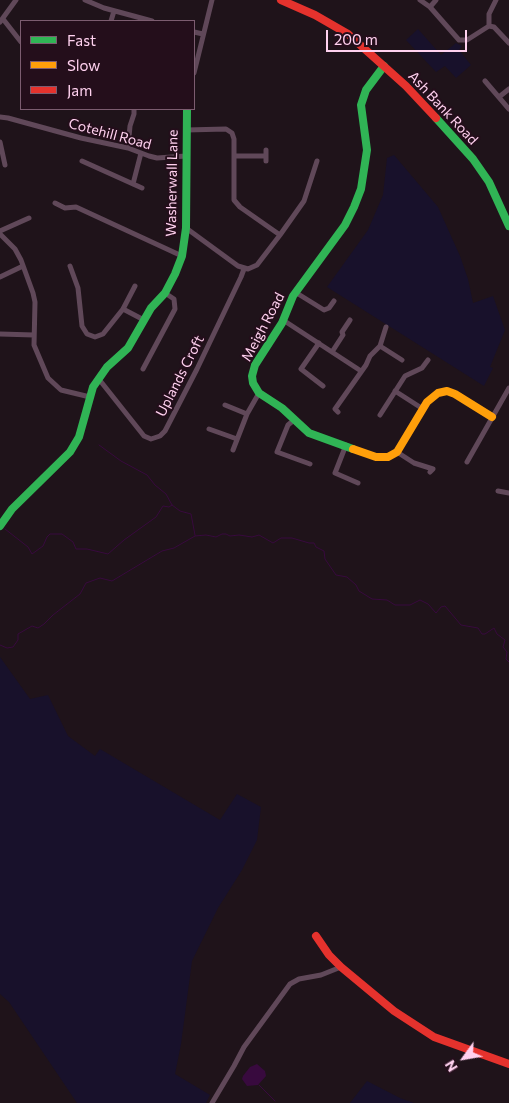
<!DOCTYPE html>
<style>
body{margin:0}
#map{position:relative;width:509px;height:1103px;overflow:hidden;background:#1f131a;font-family:Commissioner,sans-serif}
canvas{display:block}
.legend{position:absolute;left:20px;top:20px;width:175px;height:90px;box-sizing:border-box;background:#240e1b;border:1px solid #7c5c70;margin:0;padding:6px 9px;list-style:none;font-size:15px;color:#ffd1ef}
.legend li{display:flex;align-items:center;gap:10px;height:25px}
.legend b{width:25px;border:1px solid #7c5c70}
.north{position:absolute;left:439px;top:1033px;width:50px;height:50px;-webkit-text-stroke:4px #240e1b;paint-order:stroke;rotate:238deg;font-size:14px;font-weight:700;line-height:20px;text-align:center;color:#ffd1ef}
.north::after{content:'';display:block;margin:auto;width:18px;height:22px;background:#ffd1ef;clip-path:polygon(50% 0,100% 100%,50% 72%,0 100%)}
.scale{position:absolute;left:326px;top:30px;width:141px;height:22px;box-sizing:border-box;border:2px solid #ffd1ef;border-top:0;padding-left:6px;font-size:15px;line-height:18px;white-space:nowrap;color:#ffd1ef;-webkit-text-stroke:4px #240e1b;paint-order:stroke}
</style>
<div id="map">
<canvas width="509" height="1103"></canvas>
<ul class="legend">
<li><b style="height:6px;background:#30b455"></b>Fast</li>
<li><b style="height:6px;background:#ff9f0a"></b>Slow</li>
<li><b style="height:6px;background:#e5322d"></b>Jam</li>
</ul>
<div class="north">N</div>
<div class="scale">200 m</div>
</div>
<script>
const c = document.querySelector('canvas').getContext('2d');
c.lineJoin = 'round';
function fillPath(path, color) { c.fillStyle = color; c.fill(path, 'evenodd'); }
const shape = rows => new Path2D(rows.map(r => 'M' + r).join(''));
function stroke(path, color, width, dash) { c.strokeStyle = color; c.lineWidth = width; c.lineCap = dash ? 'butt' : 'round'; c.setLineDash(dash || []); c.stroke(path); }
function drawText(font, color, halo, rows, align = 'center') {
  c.font = font + ' Commissioner,sans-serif'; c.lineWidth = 4; c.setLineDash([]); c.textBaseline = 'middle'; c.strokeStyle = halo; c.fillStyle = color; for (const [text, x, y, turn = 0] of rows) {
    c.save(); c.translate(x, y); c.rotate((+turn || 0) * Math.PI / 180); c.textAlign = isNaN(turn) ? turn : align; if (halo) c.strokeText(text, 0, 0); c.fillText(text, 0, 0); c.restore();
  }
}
const green = shape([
 [418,29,441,55,456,43,462,46,459,50,471,65,456,78,445,66,436,72,406,40],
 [394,155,438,207,460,256,468,279,473,303,493,296,505,330,490,367,493,368,484,386,327,287,368,230,383,195,387,158],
 [0,657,30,699,48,695,68,736,95,756,100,749,220,820,237,794,261,807,257,840,242,870,218,908,192,961,181,1044,175,1074,210,1095,206,1103,77,1103,9,1002,0,994],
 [367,1081,400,1098,414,1103,350,1103]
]);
const water = shape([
 [257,1064,265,1071,266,1076,258,1085,247,1086,242,1079,243,1076,250,1067]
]);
const stream = shape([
 [99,445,121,461,147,475,155,485,166,494,172,505,180,511,191,514,195,535],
 [5,529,28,547,32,554,43,546,47,537,50,534,62,534,73,542,76,549,87,549,108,554,124,540,156,517,163,506,169,507,172,505],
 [195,536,206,535,216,537,222,534,226,534,230,536,239,535,252,537,259,535,273,543,281,538,292,538,309,543,314,543,316,547,324,551,325,559,336,575,347,577,356,585,359,591,372,599,387,600,395,605,410,605,420,600,428,604,436,613,441,607,445,606,461,625,478,628,482,634,485,634,494,628,497,634,505,640,503,647,507,652,506,659,509,662],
 [0,645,7,648,13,647,18,640,18,634,32,626,38,628,44,624,53,615,80,594,86,583,100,578,112,581,162,551,174,548,195,536],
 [259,1085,275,1101]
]);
const street = shape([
 [85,0,104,8,152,21],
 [420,0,430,7,459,40,467,40,489,26,494,27,509,43],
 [430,7,436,0],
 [3,19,21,42],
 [111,21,114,11],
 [0,22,16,0],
 [489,26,489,14,496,0],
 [194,32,203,34],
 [194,73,212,0],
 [485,81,509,109],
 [499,97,509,89],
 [0,117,8,118,81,138,128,148,149,156,157,158,186,156],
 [186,130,226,129,232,133,234,139,234,200,240,207,280,235,257,265,248,269,238,266,186,228],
 [0,142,5,165],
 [128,148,130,126,134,114,134,109],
 [234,156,266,156],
 [82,161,142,188],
 [266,161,266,150],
 [133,184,141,153],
 [55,203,65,208,76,207,182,256],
 [0,231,29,218],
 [0,234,15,249,21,260,33,293,35,302,34,345,48,378,61,390,90,397],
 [280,235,304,201,317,161],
 [70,266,78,288,82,326,87,334,95,337,103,334,123,309,144,320],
 [0,277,23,266],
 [295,292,324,310,329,308,334,301],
 [123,309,135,286],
 [283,320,361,371],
 [0,334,34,335],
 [319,343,301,369,323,386],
 [380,346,402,360],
 [332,352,343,335,342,332,350,320],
 [143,369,175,309,174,299,165,293],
 [98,378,144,436,151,439,160,436,165,431,197,369,241,277,244,269],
 [395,391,423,409],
 [225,405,247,414],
 [338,412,335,409,366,365,370,356,380,346,386,327],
 [380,415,405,376,422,368,428,360],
 [294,420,288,425,277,452,310,464],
 [209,429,237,439],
 [346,445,335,473,358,483],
 [233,450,247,414,259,393],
 [397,452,414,463,433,469,430,472],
 [467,462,509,388],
 [498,491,509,493],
 [212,1103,234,1066,244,1047,290,984,299,979,321,975,341,967]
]);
const fast = shape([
 [436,118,473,159,489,182,509,226],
 [353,449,309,433,282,408,259,393,253,383,252,376,255,365,282,323,293,296,345,225,354,207,361,189,367,150,361,105,366,90,384,66],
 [0,526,12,509,70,452,79,437,93,387,107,367,128,348,151,308,165,293,175,274,182,256,186,228,187,109]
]);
const slow = shape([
 [353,449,376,457,388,457,397,452,427,402,438,393,447,391,455,394,492,417]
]);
const jam = shape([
 [281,0,315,15,348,34,406,86,436,118],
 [316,936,329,955,341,967,394,1011,434,1037,509,1064]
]);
const streetNames = [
 ["Ash Bank Road",443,108,47],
 ["Cotehill Road",110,134,15],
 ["Washerwall Lane",172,183,-89],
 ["Meigh Road",263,327,-62],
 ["Uplands Croft",180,376,-63]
];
fillPath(green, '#18112b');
fillPath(water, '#380a3e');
stroke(stream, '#380a3e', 1);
stroke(street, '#604859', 5);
stroke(fast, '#30b455', 8);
stroke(slow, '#ff9f0a', 8);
stroke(jam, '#e5322d', 8);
drawText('14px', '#ffd1ef', '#240e1b', streetNames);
</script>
